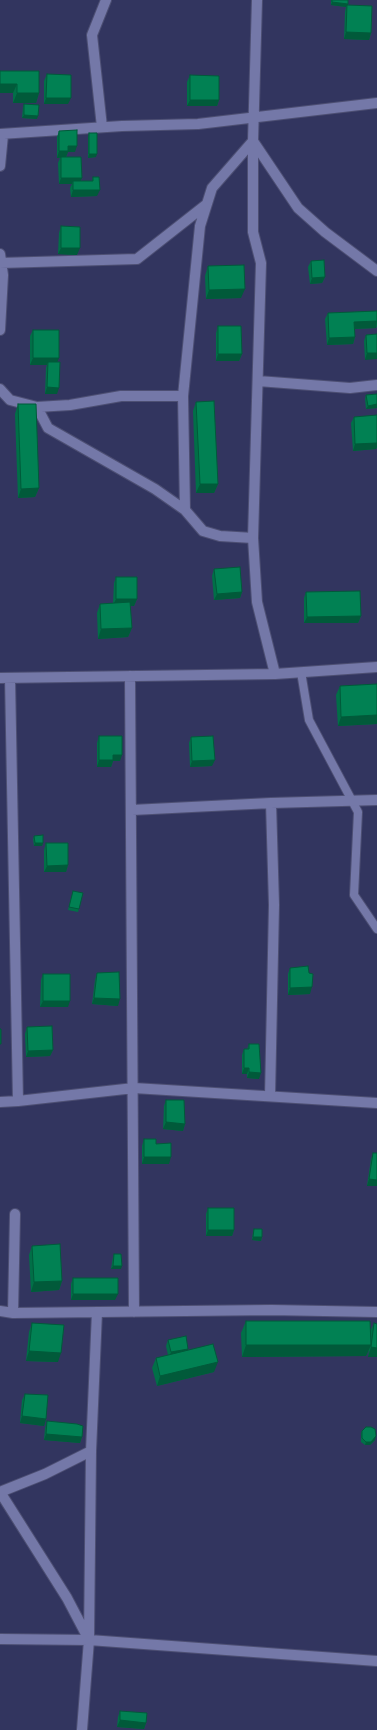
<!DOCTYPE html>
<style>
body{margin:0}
canvas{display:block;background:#32355f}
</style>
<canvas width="377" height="1730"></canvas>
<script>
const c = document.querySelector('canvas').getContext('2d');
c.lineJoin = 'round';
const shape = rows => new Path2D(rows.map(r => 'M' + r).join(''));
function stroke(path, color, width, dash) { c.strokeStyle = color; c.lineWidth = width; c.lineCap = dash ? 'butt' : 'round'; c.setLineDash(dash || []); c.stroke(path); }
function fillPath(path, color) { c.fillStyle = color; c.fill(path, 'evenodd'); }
const lane = shape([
 [301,672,309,720,358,812,354,895,377,929]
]);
const street = shape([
 [257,0,253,141,253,232,261,263,253,538,257,602,275,674],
 [102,127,92,35,106,0],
 [0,134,122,126,198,124,377,103],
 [0,166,3,135],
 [0,254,3,275,0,330],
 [0,263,137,259,207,204],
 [258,381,350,388,377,385],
 [0,389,10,400,37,407,48,428,155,489,185,510,203,531,220,536,253,538],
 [37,407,70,405,121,396,183,396],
 [185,510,183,396,200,226,212,188,253,141,298,208,325,232,377,271],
 [130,676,134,1312],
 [0,678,275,674,377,667],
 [10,678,18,1101],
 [132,810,271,803,377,800],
 [270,1096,274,905,271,803],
 [0,1102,18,1101,134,1088,377,1103],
 [0,1311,13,1313,271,1310,377,1312],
 [13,1313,15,1214],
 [0,1492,67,1598,88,1638],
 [0,1492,45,1474,91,1451],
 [0,1639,89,1640,377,1661],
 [82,1730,89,1640,91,1451,97,1312]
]);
const wall = shape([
 [331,0,348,0,347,5,371,33,369,40,344,39,345,12,346,7,331,5],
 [0,71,39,93,36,103,13,103,13,93],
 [47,74,68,104,44,104,44,81],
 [190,75,219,100,217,106,187,106,187,82],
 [24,104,37,119,22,118,23,107],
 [59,131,75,152,68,152,66,157,82,178,80,181,92,181,93,177,97,196,71,197,70,188,72,184,59,184,58,163,60,158,57,158,57,137],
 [89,133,96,157,88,158,88,137],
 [61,226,77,255,58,254,59,233],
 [311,261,325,277,322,283,310,284,308,267],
 [208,266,241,298,206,299,205,276],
 [377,311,377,326,376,328,354,329,355,337,353,344,327,345,325,319,328,313],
 [218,326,242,354,239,361,216,361,216,333],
 [33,330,57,362,57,394,45,394,46,368,47,365,30,365,30,336],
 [377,334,365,360,364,341,366,335],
 [377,394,377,408,366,409,365,399,366,395],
 [196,402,218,484,214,493,196,493,193,411],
 [18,404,39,488,35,497,18,498,15,414],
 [354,417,377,422,377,447,376,449,353,451,351,423],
 [214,569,242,592,240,598,214,600,212,576],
 [116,577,137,599,134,606,130,606,132,628,128,637,98,639,97,613,100,604,113,603,114,583],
 [306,592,361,616,358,623,304,623,304,598],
 [377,684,377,724,338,726,336,695,340,686],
 [99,736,120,761,113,761,111,767,97,767,97,743],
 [191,737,212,766,190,767,189,743],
 [34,836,43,843,42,846,34,846,33,839],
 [46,843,68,865,66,872,44,872,44,850],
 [73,891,79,909,78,912,68,910],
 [290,968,309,973,310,994,288,995,288,974],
 [97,973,118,1006,92,1004,95,980],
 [43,974,68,1007,40,1007,41,980],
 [27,1027,53,1050,50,1056,26,1057,25,1034],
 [249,1044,259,1079,247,1078,247,1074,242,1074,242,1055,244,1049,247,1049],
 [166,1100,185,1124,183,1131,163,1129,164,1106],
 [144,1139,156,1144,169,1164,142,1164,142,1146],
 [373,1153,377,1153,377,1186,367,1186,371,1159],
 [208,1208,234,1230,232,1236,206,1236,206,1214],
 [254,1229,262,1237,261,1241,252,1240,253,1232],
 [32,1246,62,1281,59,1290,31,1292,29,1255],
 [114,1254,121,1269,111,1269,113,1257],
 [73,1278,115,1300,71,1300,71,1284],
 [246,1321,370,1332,374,1323,377,1357,368,1357,369,1350,366,1356,242,1357,241,1333],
 [32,1323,58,1362,26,1361,29,1332],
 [168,1340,188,1351,214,1372,157,1386,152,1368,156,1358,168,1355,166,1346],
 [25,1394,46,1419,44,1426,20,1423,22,1400],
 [47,1421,82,1437,80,1443,44,1440,45,1428],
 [362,1431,375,1440,370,1445,365,1445,361,1442,361,1434],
 [120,1711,146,1723,144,1729,117,1727,118,1717]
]);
const shadedWall = shape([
 [332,2,348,4,346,7,331,5],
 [346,32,371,33,369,40,344,39],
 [0,84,17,84,13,93,0,93],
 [17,93,39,93,36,103,13,103],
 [46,98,71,98,68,104,44,104],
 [190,100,219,100,217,106,187,106],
 [24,115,38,116,37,119,22,118],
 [68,146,77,146,75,152,68,152,66,157,57,158,59,151],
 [89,154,97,154,96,157,88,158],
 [61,178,82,178,79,184,73,181,72,184,59,184],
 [73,190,100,190,97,196,71,197],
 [61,248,80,248,77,255,58,254],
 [325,277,322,283,310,284,312,278],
 [245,289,241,298,206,299,209,290],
 [377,321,376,328,352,329,354,322],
 [355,337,353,344,327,345,329,338],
 [367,353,377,353,377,359,365,360],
 [218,354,242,354,239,361,216,361],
 [33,358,59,358,56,365,48,362,47,365,30,365],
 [47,387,59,388,57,394,45,394],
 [377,404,377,408,366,409,368,406],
 [377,443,377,447,376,449,353,451,355,444],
 [200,484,218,484,214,493,196,493],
 [39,488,35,497,18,498,21,489],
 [242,592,240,598,214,600,217,594],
 [116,599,137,599,134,606,113,605],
 [361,616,358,623,304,623,307,617],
 [132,628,128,637,98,639,101,629],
 [377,715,377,724,338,726,341,717],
 [113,755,122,755,120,761,113,761,111,767,97,767,99,760],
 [215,760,212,766,190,767,192,761],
 [35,843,43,843,42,846,34,846],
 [68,865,66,872,44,872,47,866],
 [312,987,310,994,288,995,290,988],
 [94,998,120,999,118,1006,92,1004],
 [43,1001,70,1001,68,1007,40,1007],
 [53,1050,50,1056,26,1057,28,1051],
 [244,1068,249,1068,247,1074,242,1074],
 [249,1072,261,1073,259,1079,247,1078],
 [166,1122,185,1124,183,1131,163,1129],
 [144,1157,171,1157,169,1164,142,1164],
 [369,1179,377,1180,377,1186,367,1186],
 [208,1230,234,1230,232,1236,206,1236],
 [253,1237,262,1237,261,1241,252,1240],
 [113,1266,122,1266,121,1269,111,1269],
 [62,1281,59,1290,31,1292,34,1282],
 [73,1294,118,1294,115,1300,71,1300],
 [246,1345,371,1345,366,1356,242,1357],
 [371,1347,377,1348,377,1357,368,1357],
 [188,1349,186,1355,169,1359,171,1352],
 [29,1351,61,1353,58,1362,26,1361],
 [218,1362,214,1372,157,1386,160,1376],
 [22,1416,46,1419,44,1426,20,1423],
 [46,1434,82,1437,80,1443,44,1440],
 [376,1436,375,1440,370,1445,365,1445,366,1442],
 [120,1720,146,1723,144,1729,117,1727]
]);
const building = shape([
 [332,0,348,0,348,4,332,2,332,0],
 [347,5,372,6,371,33,346,32,347,5],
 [0,71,39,71,39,93,17,93,17,84,0,84,0,71],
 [47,74,71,75,71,98,46,98,47,74],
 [190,75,219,76,219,100,190,100,190,75],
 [24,104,39,105,38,116,24,115,24,104],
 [77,130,77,146,68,146,68,151,59,151,59,131,77,130],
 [89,133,97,133,97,154,89,154,89,133],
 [61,157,81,157,82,178,61,178,61,157],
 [93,177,99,177,100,190,73,190,73,181,93,181,93,177],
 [61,226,80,227,80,248,61,248,61,226],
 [324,260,325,277,312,278,311,261,324,260],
 [244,265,245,289,209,290,208,266,244,265],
 [377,311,377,321,354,322,355,337,329,338,328,313,377,311],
 [218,326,241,326,242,354,218,354,218,326],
 [33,330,59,330,59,358,33,358,33,330],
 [377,334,377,353,367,353,366,335,377,334],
 [48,362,60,362,59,388,47,387,48,362],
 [377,394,377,404,368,406,366,395,377,394],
 [214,401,218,484,200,484,196,402,214,401],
 [18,404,36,404,39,488,21,489,18,404],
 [377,415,377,443,355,444,354,417,377,415],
 [240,567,242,592,217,594,214,569,240,567],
 [116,577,137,577,137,599,116,599,116,577],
 [360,591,361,616,307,617,306,592,360,591],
 [130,602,132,628,101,629,100,604,130,602],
 [377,684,377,715,341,717,340,686,377,684],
 [99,736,122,736,122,755,113,755,113,760,99,760,99,736],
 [213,736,215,760,192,761,191,737,213,736],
 [43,835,43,843,35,843,34,836,43,835],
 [46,843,68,843,68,865,47,866,46,843],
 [73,891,83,893,79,909,69,907,73,891],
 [308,966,309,973,313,974,312,987,290,988,290,968,308,966],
 [119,972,120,999,94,998,97,973,119,972],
 [43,974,70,974,70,1001,43,1001,43,974],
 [52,1026,53,1050,28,1051,27,1027,52,1026],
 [0,1029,1,1029,1,1044,0,1044,0,1029],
 [249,1044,259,1044,261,1073,249,1072,249,1068,244,1068,244,1049,249,1049,249,1044],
 [166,1100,184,1100,185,1124,166,1122,166,1100],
 [144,1139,156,1139,156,1144,171,1143,171,1157,144,1157,144,1139],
 [373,1153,377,1153,377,1180,369,1179,373,1153],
 [208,1208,234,1208,234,1230,208,1230,208,1208],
 [254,1229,262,1229,262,1237,253,1237,254,1229],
 [60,1244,62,1281,34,1282,32,1246,60,1244],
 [114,1254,121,1254,122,1266,113,1266,114,1254],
 [73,1278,118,1278,118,1294,73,1294,73,1278],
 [246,1321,370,1321,371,1345,246,1345,246,1321],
 [32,1323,64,1325,61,1353,29,1351,32,1323],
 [374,1323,377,1324,377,1348,371,1347,374,1323],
 [186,1336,188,1349,171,1352,168,1340,186,1336],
 [213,1344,218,1362,160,1376,156,1358,213,1344],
 [25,1394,48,1395,46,1419,22,1416,25,1394],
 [47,1421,77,1424,83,1426,82,1437,46,1434,47,1421],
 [366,1427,371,1427,375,1429,376,1436,371,1442,366,1442,362,1438,362,1431,366,1427],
 [120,1711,147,1713,146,1723,120,1720,120,1711]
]);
stroke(lane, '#4d4f73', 10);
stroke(street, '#4d4f73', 12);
stroke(lane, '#7478a8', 8);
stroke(street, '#7478a8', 10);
fillPath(wall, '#016f47');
fillPath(shadedWall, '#015a3a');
fillPath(building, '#018153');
stroke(building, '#015a3a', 1);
</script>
